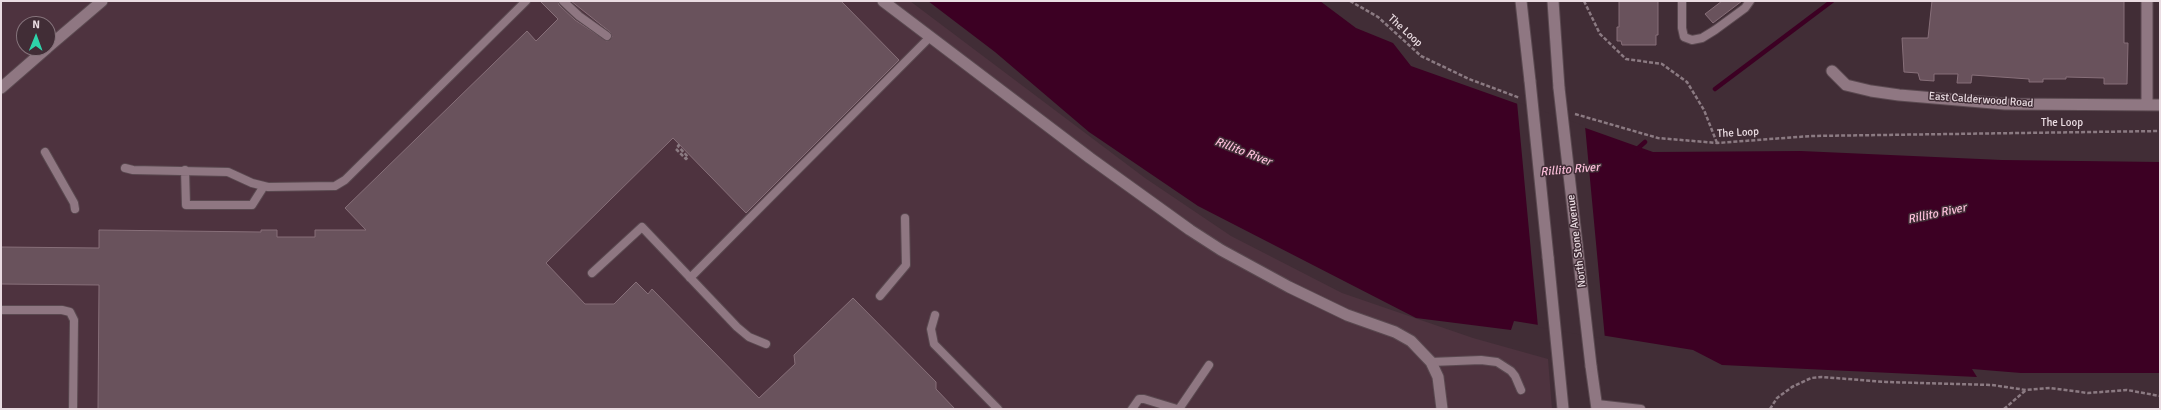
<!DOCTYPE html>
<style>
body{margin:0}
#map{position:relative;width:2161px;height:410px;overflow:hidden;background:#412d36;font-family:Signika,sans-serif}
canvas{display:block}
.frame{position:absolute;inset:0;border:2px solid #eadce2;pointer-events:none}
.north{position:absolute;left:16px;top:16px;width:40px;height:40px;box-sizing:border-box;background:#412d36;border:1px solid #85737b;border-radius:50%;rotate:1deg;font-size:11px;font-weight:700;line-height:16px;text-align:center;color:#eadce2}
.north::after{content:'';display:block;margin:auto;width:14px;height:18px;background:#2ed4aa;clip-path:polygon(50% 0,100% 100%,50% 72%,0 100%)}
</style>
<div id="map">
<canvas width="2161" height="410"></canvas>
<div class="frame"></div>
<div class="north">N</div>
</div>
<script>
const c = document.querySelector('canvas').getContext('2d');
c.lineJoin = 'round';
function fillPath(path, color) { c.fillStyle = color; c.fill(path, 'evenodd'); }
const shape = rows => new Path2D(rows.map(r => 'M' + r).join(''));
function stroke(path, color, width, dash) { c.strokeStyle = color; c.lineWidth = width; c.lineCap = dash ? 'butt' : 'round'; c.setLineDash(dash || []); c.stroke(path); }
function drawText(font, color, halo, rows, align = 'center') {
  c.font = font + ' Signika,sans-serif'; c.lineWidth = 3; c.setLineDash([]); c.textBaseline = 'middle'; c.strokeStyle = halo; c.fillStyle = color; for (const [text, x, y, turn = 0] of rows) {
    c.save(); c.translate(x, y); c.rotate((+turn || 0) * Math.PI / 180); c.textAlign = isNaN(turn) ? turn : align; if (halo) c.strokeText(text, 0, 0); c.fillText(text, 0, 0); c.restore();
  }
}
const built = shape([
 [1,1,910,1,1145,178,1231,236,1342,293,1473,338,1548,359,1552,409,1,409],
 [24,24,48,24,48,48,24,48]
]);
const water = shape([
 [928,1,1320,1,1356,28,1393,43,1411,66,1653,152,1801,151,2002,160,2160,162,2160,373,2021,373,1972,369,1977,377,1722,365,1693,350,1514,321,1511,330,1416,318,1198,206,1089,132,995,52]
]);
const pier = shape([
 [1517,102,1585,126,1605,339,1538,327]
]);
const stream = shape([
 [1715,89,1832,1],
 [1636,150,1645,142]
]);
const building = shape([
 [540,1,558,1,559,5,575,20,607,41,612,37,610,32,571,1,841,1,899,60,746,213,673,138,546,263,585,304,614,304,636,282,648,294,652,289,759,398,795,364,794,355,853,298,936,382,936,389,955,409,98,409,99,285,1,284,1,247,99,248,99,230,261,232,261,230,277,230,277,237,315,237,315,230,366,230,345,208,527,31,536,41,558,19,540,1],
 [1619,1,1658,1,1658,35,1656,35,1656,45,1622,45,1621,41,1617,41,1617,27,1619,27,1619,1],
 [1722,1,1742,1,1713,23,1705,14,1722,1],
 [1932,1,2124,1,2124,43,2128,43,2127,84,2104,84,2104,78,2066,77,2066,79,2043,79,2043,82,2029,82,2029,79,1972,75,1971,83,1957,83,1958,74,1934,74,1934,81,1920,80,1918,73,1904,72,1902,38,1928,38,1932,1]
]);
const path = shape([
 [1350,1,1378,17,1421,56,1469,79,1520,98],
 [1584,1,1600,34,1626,59,1662,64,1687,82,1704,110,1717,143],
 [1575,114,1658,138,1717,143,1811,136,2160,131],
 [676,149,686,159,688,157,678,146,680,144],
 [1770,409,1777,398,1792,387,1811,378,1822,377,1886,382,1992,385,2026,390,2050,388,2088,393,2127,390,2160,396],
 [2004,409,2026,390]
]);
const service = shape([
 [563,1,579,16,607,36],
 [1682,1,1682,28,1684,37,1692,40,1702,38,1715,30,1745,8,1750,1],
 [45,152,74,203,75,209],
 [125,168,133,170,228,172,252,183,268,187,335,186,345,180,526,1],
 [185,170,186,205,252,205,264,186],
 [592,273,642,227,737,327,749,337,766,344],
 [690,278,930,37],
 [880,296,906,265,905,218],
 [1,310,62,310,70,312,74,320,73,409],
 [935,315,931,329,934,344,998,409],
 [1431,362,1481,360,1497,362,1511,371,1515,376,1521,390],
 [1597,404,1641,409],
 [1132,409,1139,399,1144,399,1177,409],
 [1179,409,1209,365]
]);
const minor = shape([
 [883,1,1090,158,1190,230,1221,250,1289,287,1347,315,1395,332,1411,341,1431,362,1438,377,1442,409],
 [2147,1,2147,105],
 [48,47,102,1],
 [1832,71,1846,85,1871,91,1899,95,2005,104,2160,105],
 [1,88,47,48]
]);
const secondary = shape([
 [1521,1,1530,81],
 [1553,1,1559,88],
 [1548,257,1563,409],
 [1591,366,1597,409]
]);
const secondaryBridge = shape([
 [1530,81,1548,257],
 [1559,88,1591,366]
]);
const streetNames = [
 ["The Loop",1405,31,42],
 ["East Calderwood Road",1981,100,4],
 ["The Loop",2062,123],
 ["The Loop",1738,133,-3],
 ["North Stone Avenue",1577,241,-97]
];
const waterNames = [
 ["Rillito River",1243,152,21],
 ["Rillito River",1570,170,-5],
 ["Rillito River",1937,214,-12]
];
fillPath(built, '#4e333f');
fillPath(water, '#3c0023');
fillPath(pier, '#412d36');
stroke(stream, '#3c0023', 4.5);
fillPath(building, '#69525c');
stroke(building, '#876f79', 1);
stroke(service, '#5a4950', 10);
stroke(minor, '#5a4950', 13);
stroke(secondary, '#5a4950', 13);
stroke(path, '#8b7a82', 2.5, [4, 2]);
stroke(service, '#8f7782', 8);
stroke(minor, '#8f7782', 11);
stroke(secondary, '#8f7782', 11);
stroke(secondaryBridge, '#5a4950', 13, []);
stroke(secondaryBridge, '#8f7782', 11);
drawText('11px', '#eadce2', '#412d36', streetNames);
drawText('italic 12px', '#fcbfda', '#412d36', waterNames);
</script>
